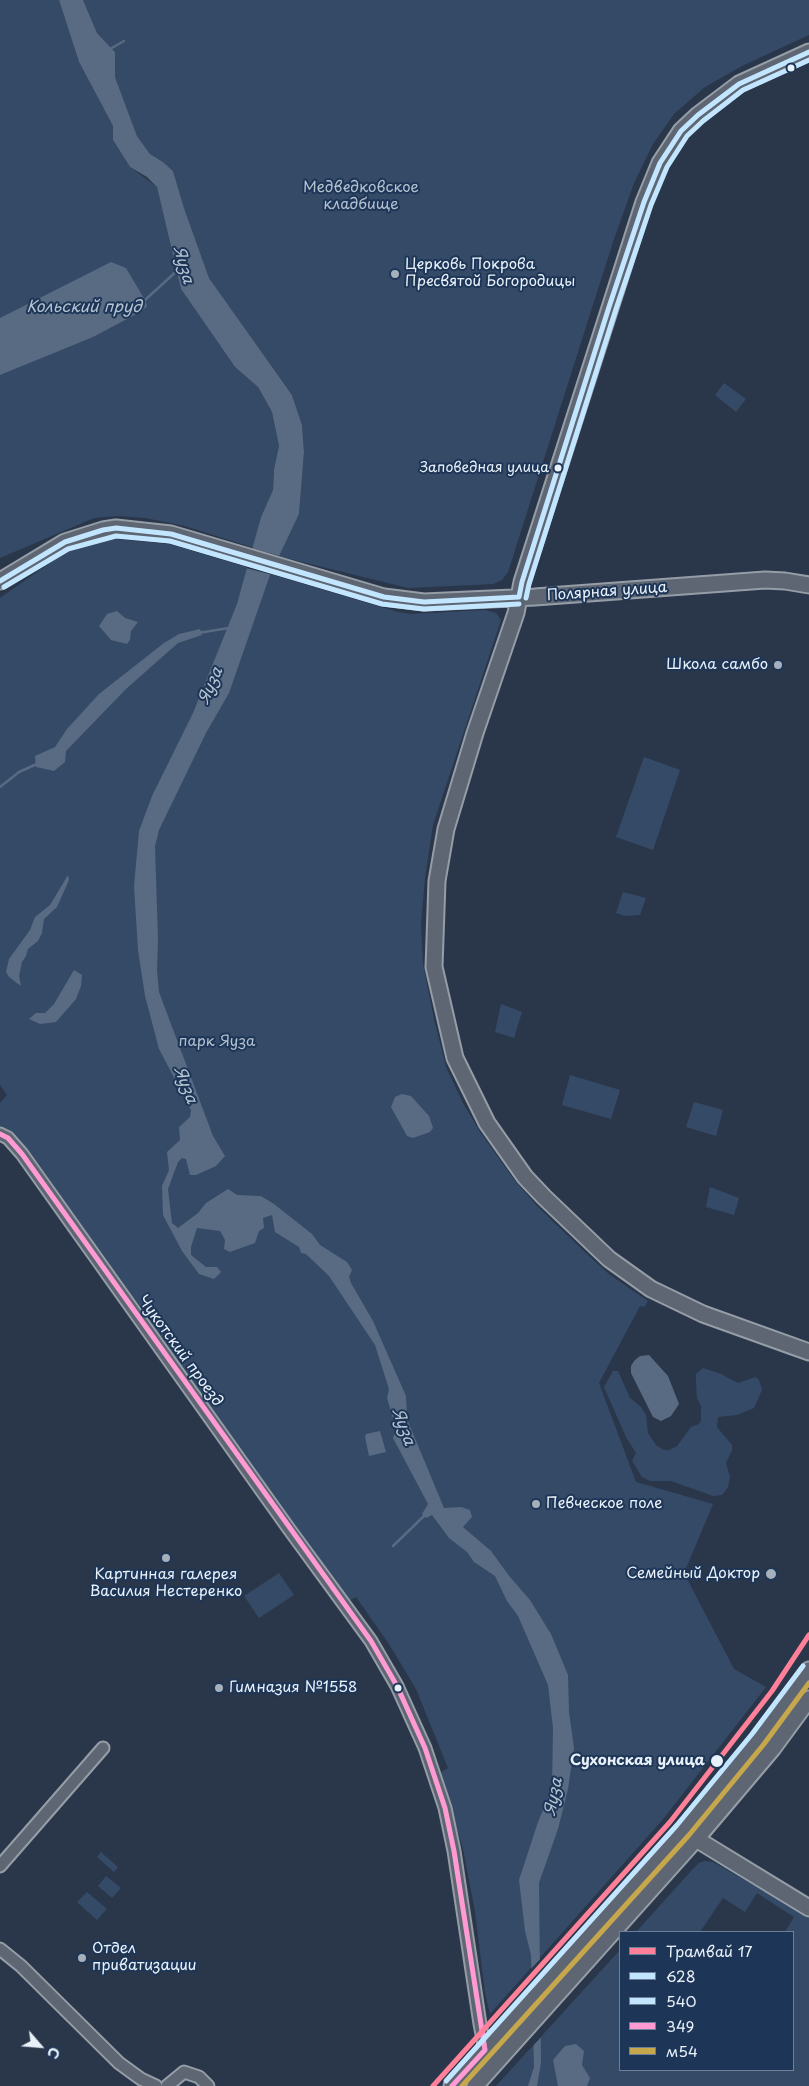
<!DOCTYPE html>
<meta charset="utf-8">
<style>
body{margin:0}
#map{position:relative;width:809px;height:2086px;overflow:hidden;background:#2a374a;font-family:"Playpen Sans",sans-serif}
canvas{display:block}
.legend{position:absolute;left:619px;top:1931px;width:175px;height:140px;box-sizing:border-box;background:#1d3557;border:1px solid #6e8097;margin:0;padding:6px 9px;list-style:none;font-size:15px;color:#e8f1f8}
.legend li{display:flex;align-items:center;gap:10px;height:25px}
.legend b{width:25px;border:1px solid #6e8097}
.north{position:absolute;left:15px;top:2021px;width:50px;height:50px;-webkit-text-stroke:4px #1d3557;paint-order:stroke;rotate:117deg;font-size:14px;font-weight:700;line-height:20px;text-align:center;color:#e8f1f8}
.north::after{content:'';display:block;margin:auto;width:18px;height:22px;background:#e8f1f8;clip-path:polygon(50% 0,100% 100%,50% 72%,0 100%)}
</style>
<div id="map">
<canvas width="809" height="2086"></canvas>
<ul class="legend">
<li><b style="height:6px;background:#ff8098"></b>Трамвай 17</li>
<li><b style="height:6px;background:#c2e6ff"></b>628</li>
<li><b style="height:6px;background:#c2e6ff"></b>540</li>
<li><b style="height:6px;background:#ff9ad2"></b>349</li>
<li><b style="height:6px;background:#c7a74c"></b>м54</li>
</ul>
<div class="north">С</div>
</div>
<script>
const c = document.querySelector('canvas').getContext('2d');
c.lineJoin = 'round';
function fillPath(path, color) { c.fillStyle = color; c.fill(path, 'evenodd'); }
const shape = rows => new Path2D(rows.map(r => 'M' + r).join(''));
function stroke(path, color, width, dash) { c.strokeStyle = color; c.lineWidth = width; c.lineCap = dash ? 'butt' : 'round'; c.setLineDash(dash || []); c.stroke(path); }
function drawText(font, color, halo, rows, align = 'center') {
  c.font = font + ' "Playpen Sans",sans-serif'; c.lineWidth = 4; c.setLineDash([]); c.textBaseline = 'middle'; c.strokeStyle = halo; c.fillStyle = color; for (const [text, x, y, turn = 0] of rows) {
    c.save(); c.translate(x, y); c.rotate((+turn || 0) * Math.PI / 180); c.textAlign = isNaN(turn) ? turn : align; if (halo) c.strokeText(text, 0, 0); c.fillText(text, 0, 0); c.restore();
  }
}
const green = shape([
 [0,0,59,0,79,62,113,126,113,140,130,167,157,187,181,289,235,367,258,387,272,412,279,446,274,469,273,490,261,517,254,548,185,526,145,518,118,516,94,518,0,558],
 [83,0,809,0,809,35,744,65,705,87,674,114,653,144,634,183,613,242,508,572,502,580,493,584,408,588,278,556,299,514,304,452,302,425,292,395,209,278,184,208,173,171,163,162,150,154,137,136,115,77,115,52,97,33],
 [724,383,746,399,736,412,715,395],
 [115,539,169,544,398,612,411,614,485,610,496,613,501,620,433,825,425,878,421,924,423,964,434,1019,446,1067,463,1103,480,1132,515,1181,538,1207,590,1257,610,1275,648,1301,644,1307,640,1306,599,1383,636,1482,713,1504,684,1573,734,1669,766,1687,664,1818,490,2014,485,1993,475,1911,463,1849,441,1772,448,1768,416,1689,389,1644,356,1597,349,1601,268,1492,14,1134,0,1127,0,1103,7,1095,0,1085,0,598,64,553],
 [644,757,680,770,653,850,616,837],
 [623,892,646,898,640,915,625,916,616,913],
 [501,1004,522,1012,514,1038,495,1032],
 [570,1075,620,1090,611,1119,562,1105],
 [694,1102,723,1110,716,1136,686,1127],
 [710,1187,739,1198,734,1215,706,1207],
 [703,1368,721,1374,738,1383,756,1377,759,1380,762,1390,754,1408,737,1415,718,1417,717,1427,732,1445,732,1450,726,1463,730,1477,728,1487,722,1495,713,1496,671,1481,650,1481,642,1477,632,1461,636,1453,626,1437,604,1387,613,1371,618,1371,630,1398,641,1407,646,1415,648,1433,656,1445,664,1450,669,1450,677,1446,691,1427,699,1424,701,1421,701,1406,697,1398,696,1383,696,1374],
 [279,1573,294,1595,259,1618,244,1596],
 [101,1852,118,1867,114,1872,97,1857],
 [705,1861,713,1862,809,1916,809,2086,496,2086,620,1950,620,2070,793,2070,793,1932,785,1932,794,1917,757,1893,745,1912,723,1898,700,1932,636,1932,692,1870,699,1863],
 [106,1876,121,1888,112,1898,98,1886],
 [87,1892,107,1909,97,1920,77,1902]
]);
const water = shape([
 [59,0,83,0,97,33,115,52,115,77,137,136,150,154,163,162,173,171,184,208,209,278,292,395,302,425,304,452,299,514,270,575,229,693,206,733,159,830,155,846,158,939,157,971,159,992,213,1136,225,1156,216,1166,196,1175,190,1175,186,1159,182,1158,178,1162,168,1189,172,1223,178,1228,198,1213,206,1203,228,1189,237,1195,261,1196,274,1204,312,1234,320,1245,347,1262,352,1270,349,1277,351,1283,373,1321,406,1396,407,1419,444,1508,461,1507,470,1510,472,1517,463,1527,491,1551,510,1577,530,1600,551,1634,568,1675,569,1712,574,1748,568,1789,558,1829,539,1883,541,2063,537,2086,528,2086,534,2067,531,1955,525,1931,519,1880,538,1822,552,1788,553,1728,548,1685,518,1616,507,1601,495,1576,474,1562,467,1552,449,1538,432,1515,426,1518,422,1514,428,1504,393,1438,396,1429,387,1398,389,1389,375,1345,329,1276,306,1254,301,1253,299,1247,275,1232,272,1215,263,1218,264,1228,259,1231,255,1243,230,1252,224,1249,225,1240,220,1231,197,1228,191,1247,191,1255,206,1267,217,1267,221,1272,214,1279,199,1274,182,1251,163,1215,162,1186,169,1170,167,1152,180,1140,179,1127,190,1117,191,1110,159,1049,145,996,138,950,134,886,139,831,152,796,193,713,237,604,261,517,273,490,274,469,279,446,272,412,258,387,235,367,181,289,157,187,147,177,130,167,113,140,113,126,79,62],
 [111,262,126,268,145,300,147,306,142,311,93,337,0,375,0,318],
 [117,611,125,618,138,622,131,631,130,640,127,644,111,640,99,626,107,614],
 [200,629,202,635,178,643,126,689,66,751,65,762,54,771,36,767,35,756,55,747,67,729,99,694,164,643,179,634],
 [68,875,69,880,57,907,44,919,42,933,38,941,28,949,26,956,22,962,19,976,21,986,9,977,6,972,9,959,30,930,35,917,50,905],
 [74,970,82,975,81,986,76,999,56,1022,40,1024,29,1019,36,1013,45,1013,54,1004],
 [402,1094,411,1096,429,1116,433,1128,430,1132,413,1138,407,1136,391,1107,395,1097],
 [649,1355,668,1376,679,1404,671,1416,661,1421,653,1417,631,1373,631,1366,634,1361,640,1356],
 [380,1431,386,1452,369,1456,365,1437,366,1434],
 [576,2044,584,2051,582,2065,590,2078,587,2086,558,2086,553,2060,565,2046]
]);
const pier = shape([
 [251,548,280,556,273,575,246,568],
 [544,1955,543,2035,531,2048,529,1971]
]);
const stream = shape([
 [110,49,124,41],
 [145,300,179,269],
 [198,633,229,628],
 [0,787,19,772,39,763],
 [393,1546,424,1516]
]);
const street = shape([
 [0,1134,8,1138,22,1154,289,1529,371,1641,397,1686,425,1748,445,1808,454,1851,480,2024,485,2050],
 [0,1866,103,1748],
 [0,1949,21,1966,119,2063,141,2079,156,2086],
 [167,2086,184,2072,199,2077,208,2086]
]);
const secondary = shape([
 [809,52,739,84,698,115,681,131,660,163,644,202,522,582,516,613,475,733,446,829,437,881,434,967,455,1058,487,1123,525,1177,544,1197,609,1259,651,1289,703,1314,809,1352],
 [0,581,65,542,103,530,116,528,171,534,384,597,424,602,535,597,765,580,785,581,809,585],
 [688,1834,809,1908],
 [452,2086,683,1830,758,1739,809,1670],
 [475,2086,696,1839,773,1748,809,1699]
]);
const bus1 = shape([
 [0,581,65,542,103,530,116,528,171,534,384,597,424,602,519,597],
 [519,597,522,582,609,307,644,202,660,163,681,131,698,115,739,84,809,52]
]);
const bus2 = shape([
 [4,587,68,549,116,536,170,541,382,604,424,609,519,604],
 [526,598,529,584,616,309,651,205,667,167,687,136,703,121,743,90,809,60]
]);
const bus3 = shape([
 [0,1134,8,1138,22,1154,371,1641,397,1686,425,1748,445,1808,454,1851,485,2050,452,2086]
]);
const bus4 = shape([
 [462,2086,689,1835,764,1744,809,1683]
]);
const bus5 = shape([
 [446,2081,677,1825,752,1734,803,1666]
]);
const tram1 = shape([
 [433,2086,670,1822,772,1691,809,1635]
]);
const markers = [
 [791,68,4.5,"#e8f1f8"],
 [395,274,5,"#a6b0bb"],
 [558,468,4.5,"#e8f1f8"],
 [778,665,5,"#a6b0bb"],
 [536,1504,5,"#a6b0bb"],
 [166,1558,5,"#a6b0bb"],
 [771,1574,6,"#a6b0bb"],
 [219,1688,5,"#a6b0bb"],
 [398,1688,4.5,"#e8f1f8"],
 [717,1761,7,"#e8f1f8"],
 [82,1958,5,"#a6b0bb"]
];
const busNames = [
 ["Заповедная улица",549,468]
];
const parkNames = [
 ["Медведковское",361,188],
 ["кладбище",361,205],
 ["парк Яуза",217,1042]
];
const poiNames = [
 ["Церковь Покрова",405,265],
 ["Пресвятой Богородицы",405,282],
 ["Школа самбо",768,665,"right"],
 ["Певческое поле",546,1504],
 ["Семейный Доктор",760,1574,"right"],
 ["Картинная галерея",166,1575,"center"],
 ["Василия Нестеренко",166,1592,"center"],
 ["Гимназия №1558",229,1688],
 ["Отдел",92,1949],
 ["приватизации",92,1966]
];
const streetNames = [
 ["Полярная улица",607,592,-4],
 ["Чукотский проезд",180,1351,54]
];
const stopNames = [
 ["Сухонская улица",705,1761]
];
const waterNames = [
 ["Яуза",183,265,74],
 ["Кольский пруд",84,308],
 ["Яуза",211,686,-67],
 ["Яуза",185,1085,69],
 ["Яуза",403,1427,70],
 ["Яуза",554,1797,-79]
];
fillPath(green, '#354a67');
fillPath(water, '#586b83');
fillPath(pier, '#2a374a');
stroke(stream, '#586b83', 2.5);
stroke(street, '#959da7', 15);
stroke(secondary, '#959da7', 19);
stroke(street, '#5d6672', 11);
stroke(secondary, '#5d6672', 15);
stroke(bus1, '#c2e6ff', 5);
stroke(bus2, '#c2e6ff', 5);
stroke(bus3, '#ff9ad2', 5);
stroke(bus4, '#c7a74c', 5);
stroke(bus5, '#c2e6ff', 5);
stroke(tram1, '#ff8098', 5);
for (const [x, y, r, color] of markers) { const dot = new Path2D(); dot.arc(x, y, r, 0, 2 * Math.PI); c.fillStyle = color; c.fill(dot); stroke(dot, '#1d3557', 2); }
drawText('14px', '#e8f1f8', '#1d3557', busNames, 'right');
drawText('15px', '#b3c0ce', '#1d3557', parkNames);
drawText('15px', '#e8f1f8', '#1d3557', poiNames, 'left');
drawText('15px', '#e8f1f8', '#1d3557', streetNames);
drawText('bold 15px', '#e8f1f8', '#1d3557', stopNames, 'right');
drawText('italic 16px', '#b7c4d1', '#1d3557', waterNames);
</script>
